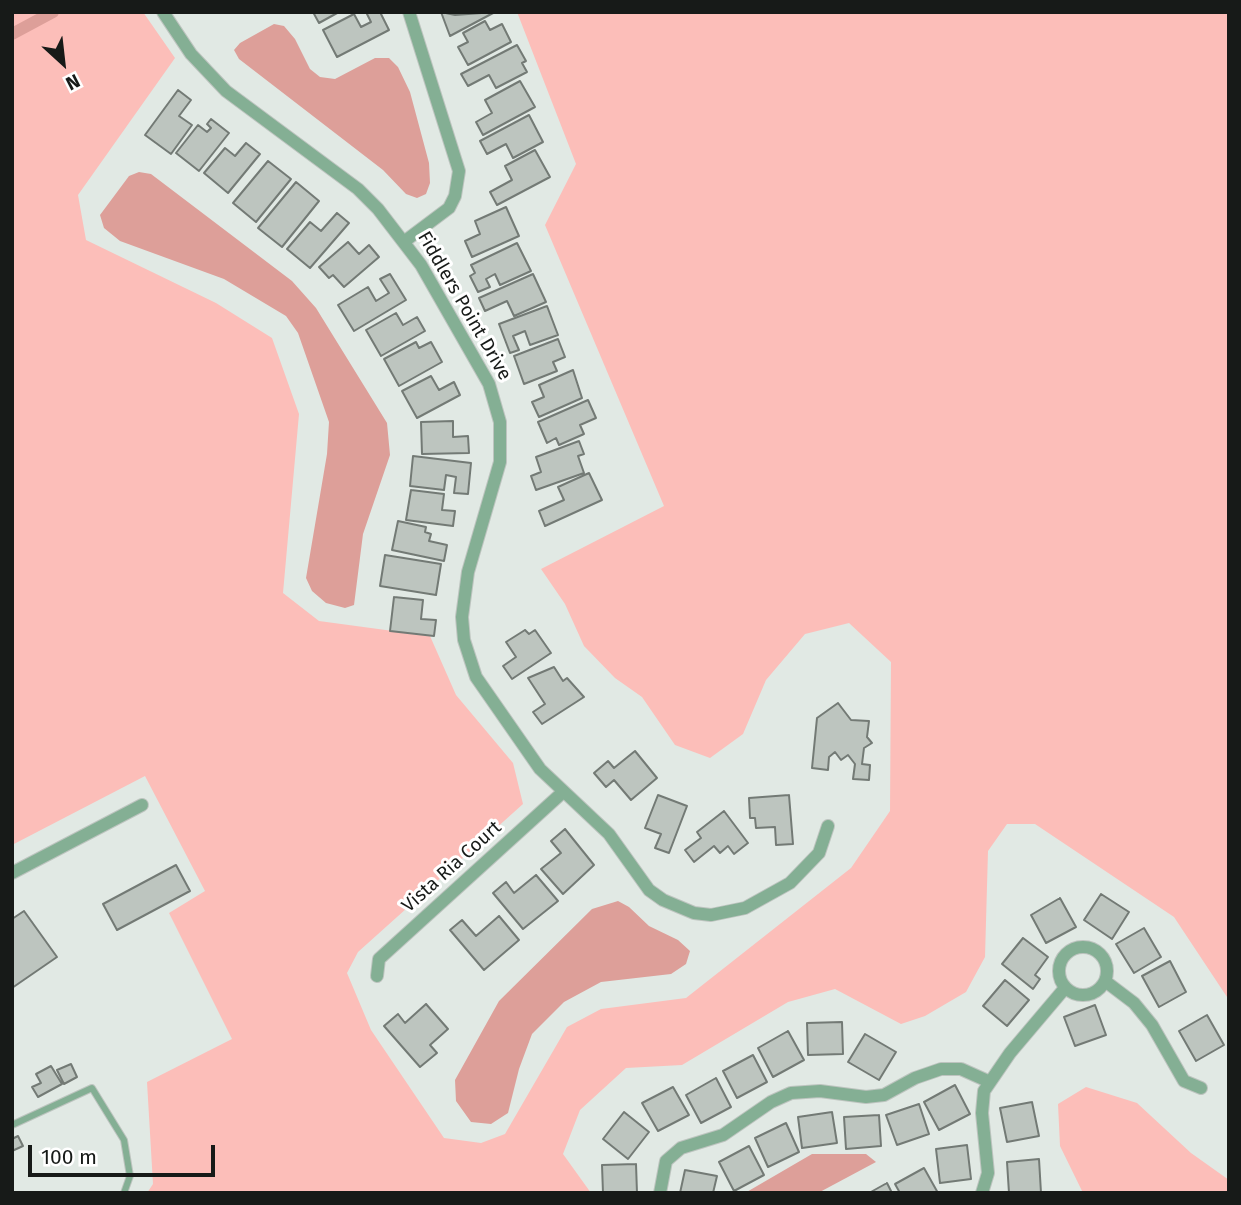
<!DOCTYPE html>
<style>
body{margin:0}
#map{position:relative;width:1241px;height:1205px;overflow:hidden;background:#e1e9e4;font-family:"Fira Sans",sans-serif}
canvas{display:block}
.frame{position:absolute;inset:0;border:14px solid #171a18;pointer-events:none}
.north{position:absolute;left:28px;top:28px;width:70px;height:70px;-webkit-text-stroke:5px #fff;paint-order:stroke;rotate:153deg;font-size:19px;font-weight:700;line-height:28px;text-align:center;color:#171a18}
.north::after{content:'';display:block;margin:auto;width:24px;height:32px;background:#171a18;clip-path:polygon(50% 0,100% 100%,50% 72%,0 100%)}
.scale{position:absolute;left:28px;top:1145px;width:187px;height:32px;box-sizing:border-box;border:4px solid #171a18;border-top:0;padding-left:9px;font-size:21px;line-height:24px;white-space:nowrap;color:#171a18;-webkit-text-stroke:5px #fff;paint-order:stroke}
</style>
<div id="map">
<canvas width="1241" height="1205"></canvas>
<div class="frame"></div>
<div class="north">N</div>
<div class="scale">100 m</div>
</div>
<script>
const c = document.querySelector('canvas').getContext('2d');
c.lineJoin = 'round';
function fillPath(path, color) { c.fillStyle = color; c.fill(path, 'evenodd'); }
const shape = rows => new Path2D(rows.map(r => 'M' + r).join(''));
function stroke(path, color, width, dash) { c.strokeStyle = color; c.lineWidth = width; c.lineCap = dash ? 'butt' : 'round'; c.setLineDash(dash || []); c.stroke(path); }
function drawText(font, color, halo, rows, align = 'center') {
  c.font = font + ' "Fira Sans",sans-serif'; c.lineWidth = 6; c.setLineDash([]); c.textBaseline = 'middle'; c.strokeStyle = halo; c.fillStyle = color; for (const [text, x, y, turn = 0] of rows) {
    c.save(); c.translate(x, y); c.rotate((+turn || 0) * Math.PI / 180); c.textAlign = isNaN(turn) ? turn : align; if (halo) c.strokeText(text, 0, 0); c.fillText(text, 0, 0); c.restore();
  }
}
const green = shape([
 [12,12,143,12,175,58,78,195,86,240,216,303,272,338,299,414,283,593,319,621,430,636,456,695,513,763,523,804,358,952,347,973,371,1030,444,1138,481,1143,505,1134,567,1027,601,1009,686,998,851,868,890,811,891,662,849,623,805,634,766,680,743,734,710,758,675,745,642,697,615,678,584,646,565,604,541,569,664,506,545,225,576,164,517,12,1229,12,1229,1000,1174,917,1035,824,1007,824,988,851,985,957,966,992,925,1016,901,1024,835,989,788,1002,682,1065,626,1068,580,1110,563,1154,591,1193,147,1193,153,1184,147,1082,232,1039,169,913,205,891,145,776,12,845],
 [1086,1087,1137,1103,1191,1153,1229,1180,1229,1193,1083,1193,1060,1146,1058,1104]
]);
const water = shape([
 [274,24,284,26,295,39,310,69,320,77,335,79,375,58,389,58,398,67,410,92,429,163,430,183,426,194,417,198,406,194,383,170,239,59,234,50,240,43],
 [139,172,151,174,292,281,316,308,387,423,390,455,363,534,354,605,345,608,326,603,312,591,306,578,327,454,329,422,298,333,286,316,224,279,120,241,104,228,100,215,129,176],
 [618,901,629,907,649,926,678,940,690,951,686,964,671,974,601,982,564,1002,532,1034,519,1069,508,1113,491,1124,471,1122,456,1101,455,1080,499,1001,592,909],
 [812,1154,866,1154,876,1162,818,1193,745,1193]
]);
const canal = shape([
 [12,34,53,12]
]);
const building = shape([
 [313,12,339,12,319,23,313,12],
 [366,12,380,12,389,30,337,57,323,30,354,14,361,27,371,22,366,12],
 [441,12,455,15,495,12,450,36,441,12],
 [485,21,490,30,502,24,511,42,468,65,458,47,468,42,463,33,485,21],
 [517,45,526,61,522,63,527,72,496,88,489,75,468,86,461,74,517,45],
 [520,81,535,107,483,135,476,122,492,113,485,100,520,81],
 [178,90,191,100,179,116,192,125,171,154,145,135,178,90],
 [529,115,543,142,513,158,506,144,487,154,480,141,529,115],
 [211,119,229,133,199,171,176,153,198,125,207,132,211,128,207,124,211,119],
 [246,143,260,154,228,193,204,173,225,148,235,156,246,143],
 [535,150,550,177,497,205,490,192,512,180,505,166,535,150],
 [268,161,291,179,256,222,233,203,268,161],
 [296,182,319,201,282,247,258,228,296,182],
 [506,207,519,236,472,257,465,241,480,234,475,221,506,207],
 [337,213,349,223,310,268,287,249,310,222,321,231,337,213],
 [348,242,359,254,369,245,379,257,344,287,333,275,329,278,319,267,348,242],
 [517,243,531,271,500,285,495,274,486,279,490,287,478,292,470,276,475,273,471,265,517,243],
 [390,274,406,300,354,331,338,305,368,287,376,301,389,293,380,279,390,274],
 [533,274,546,302,514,316,507,301,485,311,479,298,533,274],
 [547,306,558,335,530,345,525,331,513,336,519,350,510,353,499,324,547,306],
 [396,313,403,325,417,317,425,331,381,356,366,330,396,313],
 [558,339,565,357,553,362,557,371,524,384,514,356,558,339],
 [416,342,419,348,431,342,442,362,399,386,384,359,416,342],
 [573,370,582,398,539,417,532,402,544,397,539,385,573,370],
 [431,376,439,390,454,382,460,395,417,418,402,391,431,376],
 [588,400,596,418,580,425,584,434,559,445,556,438,547,443,538,422,588,400],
 [453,421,453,437,468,436,469,453,422,454,421,422,453,421],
 [579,441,584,454,578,456,584,473,536,490,531,476,541,472,536,457,579,441],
 [413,456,471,463,468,494,454,493,456,477,446,475,444,490,410,486,413,456],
 [589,473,602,500,545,526,539,511,564,500,558,487,589,473],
 [411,490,444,494,442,510,455,511,453,526,406,520,411,490],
 [398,521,426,527,425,532,431,534,429,541,447,545,444,561,392,550,398,521],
 [385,555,441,564,436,595,380,586,385,555],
 [394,597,423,600,421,619,436,620,434,636,390,631,394,597],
 [525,630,529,634,535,630,551,653,512,679,503,666,516,657,506,642,525,630],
 [554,667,563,681,567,678,584,697,542,724,533,712,545,704,528,678,554,667],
 [838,703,851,720,869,721,867,737,872,743,864,748,862,764,870,765,869,780,853,779,855,764,848,755,841,760,835,752,829,757,828,770,812,768,817,718,838,703],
 [635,751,657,778,631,800,614,780,606,787,594,773,608,761,614,768,635,751],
 [658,795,687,806,669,853,655,848,661,834,645,828,658,795],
 [789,795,793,844,776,845,775,827,756,828,755,818,750,818,749,798,789,795],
 [724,811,748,843,734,854,728,846,720,853,714,846,694,862,685,850,701,838,697,832,724,811],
 [565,829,594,865,563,894,541,869,561,853,551,841,565,829],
 [176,865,190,891,117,930,103,904,176,865],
 [536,875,558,901,523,929,493,893,506,882,514,893,536,875],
 [1101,894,1129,912,1112,939,1084,920,1101,894],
 [1060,898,1076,927,1046,943,1031,915,1060,898],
 [24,911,57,957,12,988,12,919,24,911],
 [499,916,519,940,484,970,450,930,462,920,476,936,499,916],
 [1144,928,1161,957,1134,973,1116,944,1144,928],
 [1023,938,1048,957,1035,975,1040,979,1033,989,1002,964,1023,938],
 [1170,961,1186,992,1159,1007,1142,976,1170,961],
 [1005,980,1029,1000,1007,1026,983,1006,1005,980],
 [426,1004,448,1029,430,1045,437,1053,420,1067,384,1026,398,1014,405,1023,426,1004],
 [1095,1005,1106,1035,1075,1046,1064,1017,1095,1005],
 [1207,1015,1224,1045,1196,1061,1179,1031,1207,1015],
 [842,1022,843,1054,808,1055,807,1023,842,1022],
 [788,1031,804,1060,773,1077,758,1048,788,1031],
 [865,1034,896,1052,879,1080,848,1062,865,1034],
 [753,1055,767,1082,737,1098,723,1071,753,1055],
 [71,1064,77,1077,64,1084,57,1070,71,1064],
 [51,1066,62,1084,38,1097,32,1087,41,1083,36,1074,51,1066],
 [716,1078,731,1107,701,1123,686,1095,716,1078],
 [955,1085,970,1114,939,1130,924,1102,955,1085],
 [673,1087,689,1115,658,1131,642,1103,673,1087],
 [1032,1102,1039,1136,1007,1142,1000,1108,1032,1102],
 [919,1104,929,1134,897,1145,886,1115,919,1104],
 [624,1112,649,1132,628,1159,603,1139,624,1112],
 [832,1112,837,1143,802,1148,798,1117,832,1112],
 [879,1115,881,1146,846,1149,844,1117,879,1115],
 [786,1123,799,1152,768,1167,755,1138,786,1123],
 [18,1136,23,1146,12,1151,12,1139,18,1136],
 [967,1145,971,1179,940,1183,936,1149,967,1145],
 [749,1146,764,1175,734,1191,719,1162,749,1146],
 [1039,1159,1041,1193,1009,1193,1007,1162,1039,1159],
 [636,1164,637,1193,603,1193,602,1165,636,1164],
 [924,1168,938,1193,900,1193,895,1184,924,1168],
 [685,1170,717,1176,713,1193,680,1193,685,1170],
 [887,1183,892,1193,869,1193,887,1183]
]);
const service = shape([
 [12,1125,92,1088,124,1140,130,1176,124,1193]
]);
const minor = shape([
 [163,12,191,54,226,91,358,189,378,209,421,265,489,384,500,422,500,462,468,572,462,617,464,640,476,677,540,769,609,834,649,890,663,900,694,913,711,915,745,908,790,883,819,853,828,826],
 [405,241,449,208,455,196,459,171,409,12],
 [12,873,142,805],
 '1059 971a24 24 0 1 1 48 0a24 24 0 1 1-48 0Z',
 [377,976,379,959,563,792],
 [1105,981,1134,1003,1152,1025,1184,1081,1201,1088],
 [660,1193,666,1161,681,1148,723,1135,771,1102,791,1093,820,1091,866,1097,884,1095,915,1078,941,1069,961,1069,990,1082],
 [982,1193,988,1173,982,1113,984,1091,1010,1053,1065,988]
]);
const streetNames = [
 ["Fiddlers Point Drive",464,306,60],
 ["Vista Ria Court",452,867,-42]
];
fillPath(green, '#fcbeb9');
fillPath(water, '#dd9f99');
stroke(canal, '#dd9f99', 12);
fillPath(building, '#bdc5bf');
stroke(building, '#737a75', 2);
stroke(service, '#bdc4bf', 8);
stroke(minor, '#bdc4bf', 14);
stroke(service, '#84af94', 6);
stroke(minor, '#84af94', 12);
drawText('19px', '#171a18', '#fff', streetNames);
</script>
